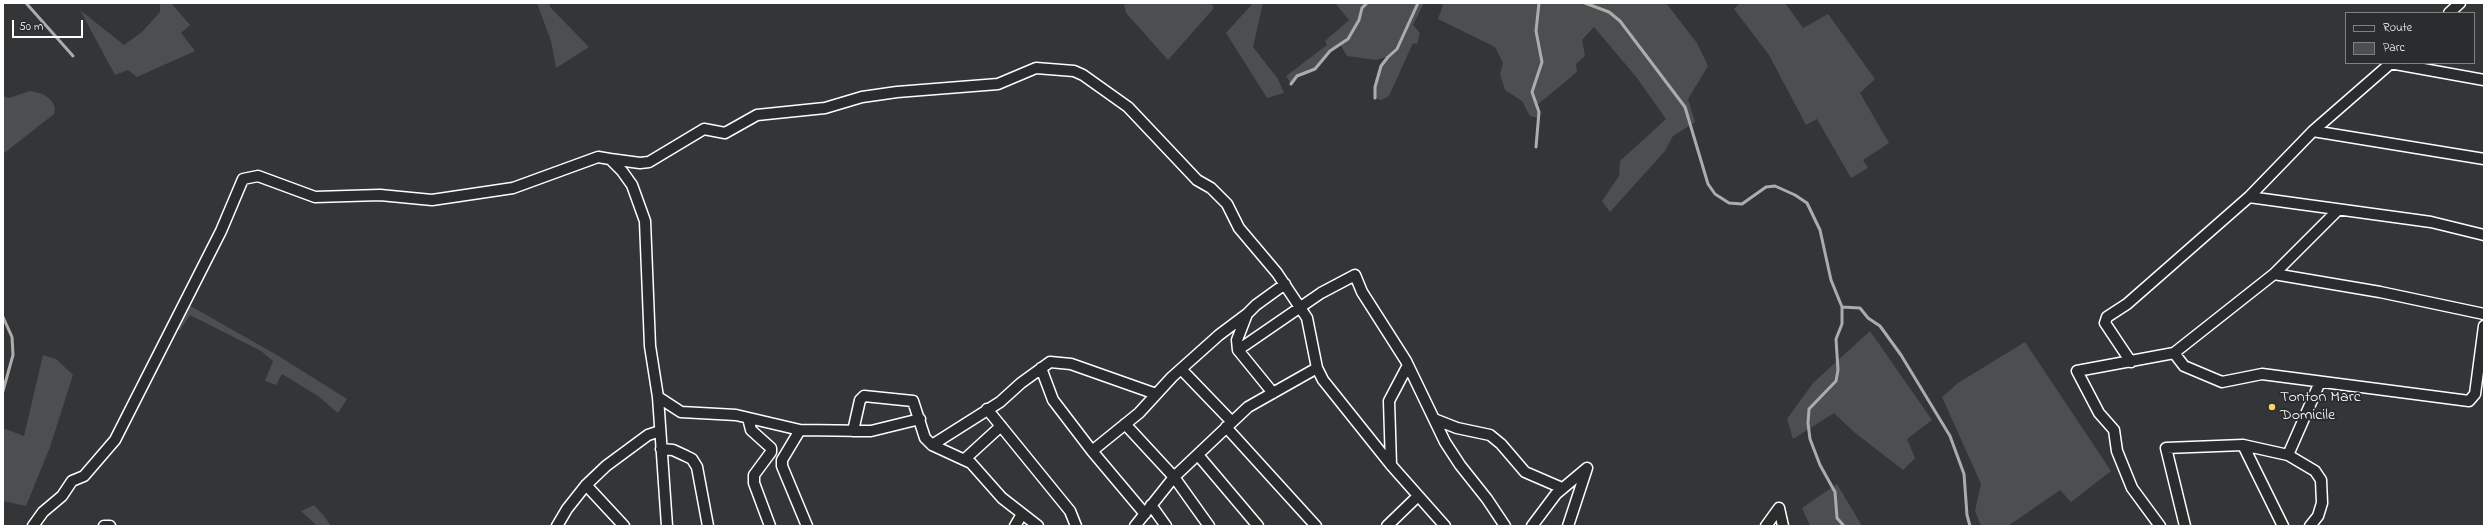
<!DOCTYPE html>
<style>
body{margin:0}
#map{position:relative;width:2487px;height:529px;overflow:hidden;background:#333536;font-family:"Indie Flower",sans-serif}
canvas{display:block}
.frame{position:absolute;inset:0;border:4px solid #fff;pointer-events:none}
.legend{position:absolute;left:2345px;top:12px;width:130px;height:52px;box-sizing:border-box;background:#2a2d2e;border:1px solid #7f8182;margin:0;padding:5px 7px;list-style:none;font-size:12px;color:#fff}
.legend li{display:flex;align-items:center;gap:8px;height:20px}
.legend b{width:20px;border:1px solid #7f8182}
.scale{position:absolute;left:12px;top:20px;width:71px;height:18px;box-sizing:border-box;border:2px solid #fff;border-top:0;padding-left:5px;font-size:12px;line-height:14px;white-space:nowrap;color:#fff;-webkit-text-stroke:3px #2a2d2e;paint-order:stroke}
</style>
<div id="map">
<canvas width="2487" height="529"></canvas>
<div class="frame"></div>
<ul class="legend">
<li><b style="height:5px;background:#2a2d2e"></b>Route</li>
<li><b style="height:11px;background:#4c4f50"></b>Parc</li>
</ul>
<div class="scale">50 m</div>
</div>
<script>
const c = document.querySelector('canvas').getContext('2d');
c.lineJoin = 'round';
function fillPath(path, color) { c.fillStyle = color; c.fill(path, 'evenodd'); }
const shape = rows => new Path2D(rows.map(r => 'M' + r).join(''));
function stroke(path, color, width, dash) { c.strokeStyle = color; c.lineWidth = width; c.lineCap = dash ? 'butt' : 'round'; c.setLineDash(dash || []); c.stroke(path); }
function drawText(font, color, halo, rows, align = 'center') {
  c.font = font + ' "Indie Flower",sans-serif'; c.lineWidth = 4; c.setLineDash([]); c.textBaseline = 'middle'; c.strokeStyle = halo; c.fillStyle = color; for (const [text, x, y, turn = 0] of rows) {
    c.save(); c.translate(x, y); c.rotate((+turn || 0) * Math.PI / 180); c.textAlign = isNaN(turn) ? turn : align; if (halo) c.strokeText(text, 0, 0); c.fillText(text, 0, 0); c.restore();
  }
}
const green = shape([
 [162,3,171,3,190,25,181,33,195,51,137,77,128,70,115,75,80,10,124,45,142,32,160,12,160,5],
 [537,3,549,3,550,7,589,47,556,68,551,41],
 [1124,3,1211,3,1214,8,1168,60,1126,13],
 [1253,3,1263,3,1253,47,1278,79,1284,93,1267,98,1226,33],
 [1335,3,1424,3,1413,25,1420,33,1417,44,1413,43,1389,96,1381,100,1375,98,1375,87,1381,66,1387,57,1376,60,1347,56,1340,44,1330,51,1315,69,1297,76,1291,84,1286,76,1327,45,1325,41,1349,20],
 [1439,3,1666,3,1697,43,1708,66,1688,99,1695,122,1673,136,1665,151,1610,212,1602,201,1619,176,1620,161,1666,119,1637,78,1594,27,1582,40,1585,56,1576,64,1577,72,1537,105,1539,118,1530,116,1522,101,1505,90,1500,74,1503,63,1495,47,1438,19,1443,5],
 [1740,3,1785,3,1803,28,1828,14,1875,79,1860,93,1889,143,1863,160,1868,168,1851,178,1817,119,1806,125,1769,55,1734,9],
 [30,91,43,94,52,101,55,108,54,114,3,154,3,96,9,98],
 [187,304,277,355,347,399,338,413,318,396,282,374,276,385,265,381,273,361,261,351,190,315,180,330,175,328],
 [1870,331,1932,420,1907,439,1915,458,1903,470,1854,432,1834,413,1793,439,1787,419,1813,383],
 [2025,342,2111,471,2071,502,2060,490,2008,526,1981,526,1975,511,1981,484,1942,397,1958,383],
 [43,355,56,359,73,375,50,447,26,506,3,501,3,428,24,436],
 [1837,484,1862,526,1810,526,1802,508],
 [314,505,324,516,331,526,317,526,301,511]
]);
const stream = shape([
 [26,3,73,56],
 [1585,3,1609,12,1620,21,1685,107,1708,184,1715,194,1729,203,1742,204,1766,187,1775,186,1795,195,1807,203,1820,230,1831,280,1842,307,1842,324,1836,339,1838,370,1836,381,1809,409,1808,423,1810,439,1820,465,1835,492,1837,518,1844,526],
 [1291,84,1297,76,1315,69,1330,51,1348,39,1359,20,1362,8,1367,3],
 [1375,98,1375,87,1381,66,1388,57,1397,49,1418,3],
 [1536,147,1539,112,1532,92,1542,62,1536,31,1539,3],
 [1842,307,1860,308,1868,318,1880,326,1901,355,1950,436,1964,474,1967,515,1970,526],
 [3,317,12,337,13,355,3,391]
]);
const minor = shape([
 [2449,13,2460,3],
 [2390,63,2484,80],
 [2313,131,2484,159],
 [610,159,640,163,649,162,704,129,725,133,757,115,825,108,862,97,897,92,998,84,1036,68,1074,71,1083,75,1128,107,1197,180,1211,188,1227,204,1239,228,1277,273,1307,318,1317,368,1323,380,1391,465,1445,526],
 [2249,197,2431,222,2484,235],
 [2274,274,2380,292,2484,314],
 [1238,350,1237,340,1247,314,1256,305,1285,284],
 [2174,353,2274,274,2338,210],
 [2131,362,2105,323,2107,317,2127,304,2249,197,2313,131,2391,63],
 [1041,368,1053,400,1092,451,1145,514],
 [1181,369,1232,422],
 [1273,393,1238,350,1321,293,1355,275,1362,292,1406,361,1445,442,1460,465,1487,499,1505,526],
 [658,397,681,412,736,415,800,430,871,431,920,419],
 [987,409,1070,511,1076,526],
 [748,418,751,430,771,448,771,452,754,475,754,483,770,526],
 [1434,419,1457,428,1490,435,1501,444,1525,472,1562,488],
 [1125,424,1174,477,1209,526],
 [1226,427,1316,526],
 [800,430,782,460,782,466,807,526],
 [853,431,860,400,864,396,913,401,925,438,932,445,971,463,1002,498,1038,526],
 [932,445,1000,402,1021,383,1050,362,1071,364,1156,394],
 [2243,445,2283,526],
 [661,449,673,450,686,456,692,459,697,467,708,526],
 [1092,451,1139,413,1172,377,1219,335,1247,314],
 [1198,455,1258,526],
 [2288,455,2320,382],
 [966,458,1001,426],
 [1391,465,1389,401,1408,365],
 [586,485,624,526],
 [1151,505,1166,526],
 [1779,508,1783,526],
 [33,526,43,512,62,496,72,481,84,476,115,440,221,231,243,179,258,176,315,197,380,195,432,200,513,188,598,157,610,159,622,171,632,185,645,221,650,346,658,397,667,526],
 [104,526,110,526],
 [557,526,567,509,586,485,606,466,648,435,660,431],
 [1015,526,1022,514],
 [1135,526,1174,477,1248,407,1317,368],
 [1387,526,1418,496],
 [1532,526,1556,494,1587,468],
 [1568,526,1587,468],
 [1766,526,1779,508],
 [2160,526,2132,488,2117,451,2114,430,2099,413,2077,371,2174,353,2184,366,2222,382,2262,374,2469,401,2475,394,2484,326],
 [2185,526,2166,448,2243,445,2288,455,2315,471,2321,480,2322,503,2318,516,2310,526]
]);
const markers = [
 [2272,407,4,"#ffd166"]
];
const poiNames = [
 ["Tonton Marc",2280,398],
 ["Domicile",2280,416]
];
fillPath(green, '#4c4f50');
stroke(stream, '#abacad', 3);
stroke(minor, '#fff', 13);
stroke(minor, '#2a2d2e', 10);
for (const [x, y, r, color] of markers) { const dot = new Path2D(); dot.arc(x, y, r, 0, 2 * Math.PI); c.fillStyle = color; c.fill(dot); stroke(dot, '#2a2d2e', 1.5); }
drawText('16px', '#fff', '#2a2d2e', poiNames, 'left');
</script>
